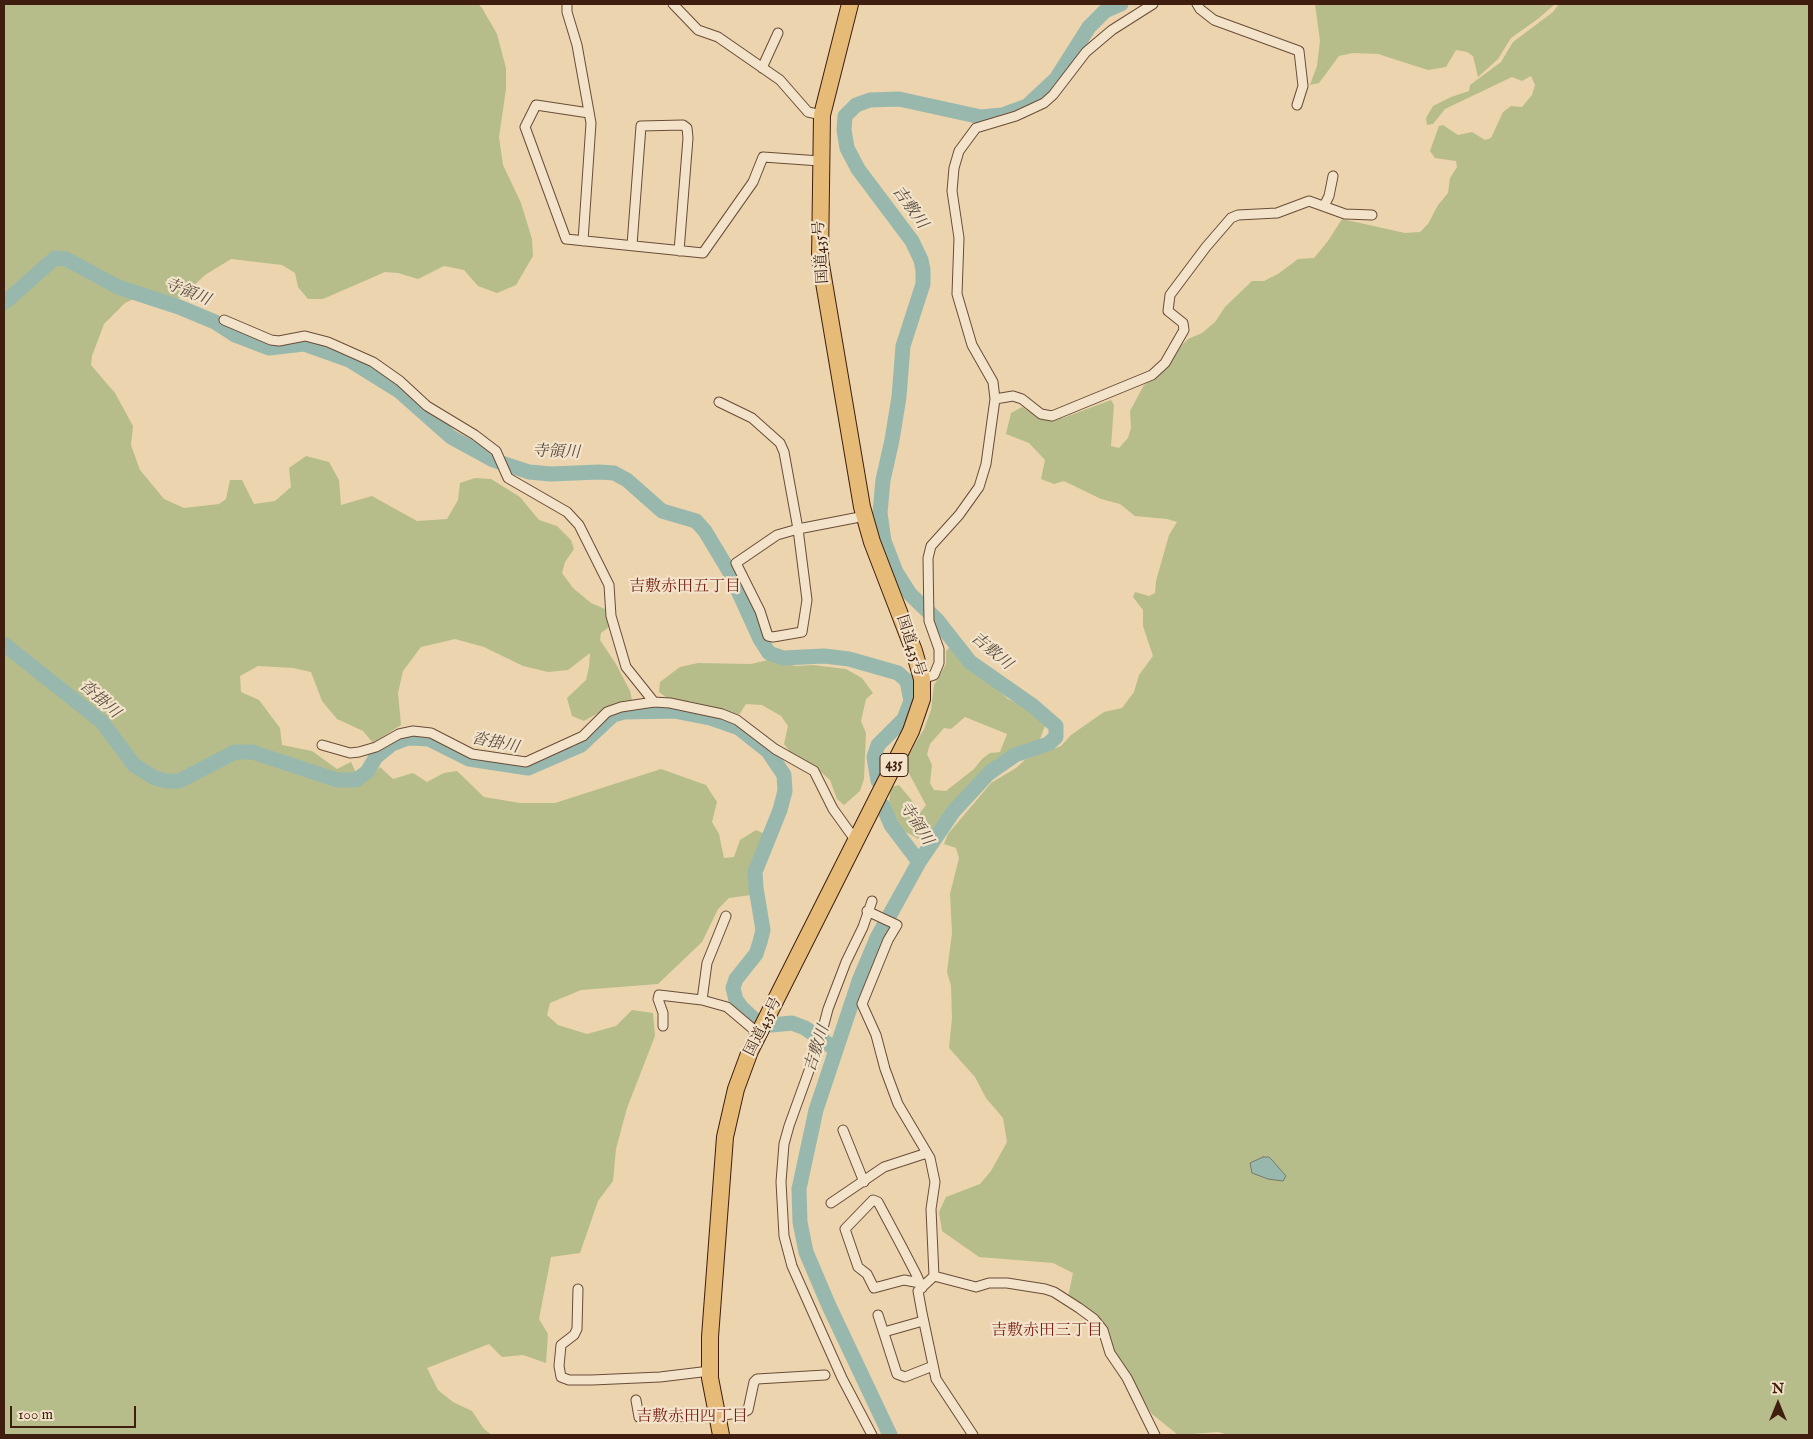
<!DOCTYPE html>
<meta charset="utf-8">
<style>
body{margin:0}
#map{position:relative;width:1813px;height:1439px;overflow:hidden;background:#ebd4ae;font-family:"IM FELL English",serif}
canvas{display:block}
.frame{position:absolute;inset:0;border:5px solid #3f1e0f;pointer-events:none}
.north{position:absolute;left:1753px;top:1379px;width:50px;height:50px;-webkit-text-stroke:4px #f2e3ca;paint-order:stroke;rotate:0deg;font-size:14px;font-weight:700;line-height:20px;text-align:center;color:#3f1e0f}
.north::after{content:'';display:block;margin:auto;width:18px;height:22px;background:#3f1e0f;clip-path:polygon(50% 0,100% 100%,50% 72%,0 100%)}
.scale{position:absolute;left:10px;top:1406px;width:126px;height:22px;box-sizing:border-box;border:2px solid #3f1e0f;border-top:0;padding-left:6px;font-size:15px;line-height:18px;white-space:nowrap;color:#3f1e0f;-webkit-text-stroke:4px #f2e3ca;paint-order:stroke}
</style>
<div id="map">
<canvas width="1813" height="1439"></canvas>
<div class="frame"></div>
<div class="north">N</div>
<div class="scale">100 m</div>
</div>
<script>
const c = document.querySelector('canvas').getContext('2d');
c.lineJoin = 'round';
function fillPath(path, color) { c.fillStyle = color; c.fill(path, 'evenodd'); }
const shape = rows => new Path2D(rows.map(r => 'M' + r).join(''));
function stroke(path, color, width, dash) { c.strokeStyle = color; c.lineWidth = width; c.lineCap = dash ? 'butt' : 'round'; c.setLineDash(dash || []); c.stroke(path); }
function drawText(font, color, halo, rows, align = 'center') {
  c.font = font + ' "IM FELL English","Noto Serif JP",serif'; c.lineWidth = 4.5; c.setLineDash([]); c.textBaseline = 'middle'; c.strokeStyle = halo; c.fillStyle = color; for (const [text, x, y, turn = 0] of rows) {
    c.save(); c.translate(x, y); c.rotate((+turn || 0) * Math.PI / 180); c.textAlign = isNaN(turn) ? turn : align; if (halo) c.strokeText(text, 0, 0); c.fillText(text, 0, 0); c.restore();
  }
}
const green = shape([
 [4,4,478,4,482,8,497,34,506,68,506,89,499,137,503,165,521,203,532,239,533,256,516,285,497,293,478,286,464,270,444,266,418,279,398,273,385,272,323,299,308,299,298,287,295,273,282,265,231,259,205,275,181,298,169,300,145,294,125,303,104,324,92,356,91,365,115,393,133,426,131,445,140,470,164,499,184,508,219,504,226,499,230,480,242,480,254,504,275,501,291,487,289,468,306,456,329,462,339,480,341,505,372,496,417,521,447,519,458,500,460,483,475,478,491,479,520,497,539,520,557,526,571,540,574,549,565,562,562,573,573,588,591,603,605,609,609,627,601,633,600,640,616,664,630,691,632,700,616,703,584,721,572,716,567,698,586,680,589,667,590,653,568,670,548,672,523,666,484,647,455,639,421,647,403,671,398,693,401,725,373,743,363,731,337,719,322,701,311,672,293,668,258,666,240,676,241,692,259,700,280,728,282,745,312,751,337,769,351,762,357,775,365,781,380,767,393,779,413,773,427,782,444,773,457,771,484,797,520,803,555,803,661,769,706,785,717,802,712,822,719,834,724,858,734,857,740,840,756,830,765,834,750,874,751,895,729,898,718,909,702,942,658,984,581,990,550,1003,547,1015,558,1025,587,1034,616,1026,632,1010,653,1013,655,1036,627,1108,616,1149,613,1181,598,1201,580,1253,551,1257,539,1319,548,1334,546,1363,523,1355,502,1357,489,1344,427,1368,438,1390,453,1402,472,1411,484,1429,492,1435,4,1435],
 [1315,4,1555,4,1539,18,1511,38,1498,59,1478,77,1473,56,1467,52,1456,50,1446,67,1428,70,1378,54,1353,53,1339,56,1319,83,1310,85,1317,66,1320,41],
 [1559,4,1809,4,1809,1435,1229,1435,1218,1432,1178,1435,1152,1414,1114,1353,1106,1329,1068,1297,1073,1273,1053,1263,979,1257,942,1231,939,1212,946,1197,980,1184,991,1171,1007,1142,1003,1118,986,1098,975,1077,949,1048,952,1018,951,986,947,972,952,933,950,894,959,858,956,848,944,844,948,834,991,783,1016,768,1026,759,1061,746,1071,735,1104,712,1122,708,1134,692,1139,675,1153,656,1143,626,1143,610,1133,597,1135,592,1149,596,1155,593,1156,581,1169,535,1177,522,1167,519,1135,516,1120,504,1101,499,1064,481,1054,484,1041,479,1045,460,1029,443,1006,434,1011,413,1022,407,1040,418,1063,418,1111,400,1114,405,1111,446,1119,448,1128,438,1131,428,1130,411,1144,385,1161,373,1178,349,1188,339,1202,333,1215,322,1225,307,1252,281,1264,281,1278,274,1298,259,1314,258,1328,241,1342,219,1405,233,1420,232,1428,224,1438,205,1448,193,1450,178,1457,167,1456,161,1435,158,1430,151,1439,126,1443,125,1458,135,1472,132,1485,140,1491,138,1503,112,1511,106,1522,107,1532,95,1535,85,1531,76,1522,81,1512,77,1445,109,1433,124,1427,125,1426,118,1433,106,1451,97,1469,91,1470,85,1501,62,1513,42,1553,12],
 [951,646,966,662,1008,699,1033,711,1046,723,1039,742,1023,746,1006,754,977,778,956,802,938,831,922,841,904,831,897,823,889,801,891,787,899,785,914,803,919,814,926,805,906,768,907,758,924,729,931,710,934,685,946,664,946,651],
 [965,717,1007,734,1000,752,990,753,982,759,974,769,946,791,934,790,930,783,932,765,927,754,930,744,944,728,951,729],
 [768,660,796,666,813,665,846,669,862,678,873,693,866,699,861,721,866,733,864,779,860,791,844,805,837,799,830,780,813,765,790,752,784,744,788,726,781,716,762,705,746,704,739,715,696,703,667,698,659,692,660,682,680,667,698,663,751,664]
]);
const water = shape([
 [1263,1157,1269,1157,1272,1160,1286,1176,1283,1181,1268,1179,1252,1173,1250,1163,1263,1157]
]);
const river = shape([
 [4,303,55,258,66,259,118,287,179,307,215,322,235,335,269,348,304,344,349,360,399,391,451,437,493,460,529,472,551,474,599,472,614,473,627,480,662,511,696,521,705,531,729,571,760,639,769,653,783,658,824,656,849,659,898,673,907,681,911,701,904,719,878,745,874,757,878,781],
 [4,644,102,722,134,765,155,778,166,781,179,781,235,752,252,752,337,780,356,780,367,772,376,757,392,744,408,738,429,739,469,759,528,768,581,745,613,715,624,712,674,711,710,718,739,728,768,751,784,775,785,791,780,810,755,872,756,888,763,930,760,942,756,954,736,979,733,988,736,1000,742,1008,757,1022],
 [883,806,891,825,919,862],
 [772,1025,792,1023,805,1028,835,1049],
 [890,1435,829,1306,806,1252,800,1222,799,1189,816,1110,859,981,877,938,919,862,953,812,989,773,1015,755,1048,744,1056,737,1056,726,1033,706,970,662,937,620,910,594,896,572,884,541,880,513,883,480,892,440,899,397,903,346,923,284,923,270,921,260,912,241,858,169,847,148,844,130,845,116,856,105,870,100,899,99,981,117,1002,115,1027,106,1056,79,1089,27,1105,11,1121,4]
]);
const street = shape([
 [567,4,567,12,577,45,591,123,583,241],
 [673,4,698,30,718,37,780,80,808,112,822,115],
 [1197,4,1200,9,1214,20,1299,51,1303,86,1297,105],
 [762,68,778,33],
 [589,113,536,105,525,127,566,239,703,253,753,182,763,157,820,161],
 [1324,206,1329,196,1333,176],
 [632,245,641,126,683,125,687,128,688,138,679,251],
 [224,320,271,340,279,341,305,336,328,342,373,362,400,381,427,406,475,435,496,451,508,478,567,512,579,525,609,585,611,616,626,667,654,702],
 [995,399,1013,396,1022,399,1041,414,1052,416,1152,375,1165,363,1184,330,1183,323,1168,311,1170,295,1206,247,1231,218,1238,215,1277,213,1309,201,1345,214,1372,215],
 [719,402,752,418,780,443,784,452,798,529,807,600,802,632,773,637,768,636,760,611,736,563,777,535,798,529,865,516],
 [922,679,934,675,939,663,939,649,929,621,928,558,931,546,959,515,979,487,986,464,995,399,993,382,972,345,957,294,959,238,952,191,954,168,959,151,976,128,1016,116,1044,103,1053,95,1086,52,1112,30,1153,4],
 [322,745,350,753,359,752,376,747,399,734,413,731,431,733,472,754,526,762,583,736,607,712,621,707,654,702,670,703,722,714,737,720,775,749,814,771,833,809,856,841],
 [872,901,863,927,846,962,828,1009,819,1043,789,1126,784,1144,781,1182,784,1236,792,1266,842,1378,872,1435],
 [867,911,897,925,888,940,862,1004,876,1035,885,1069,898,1104,930,1158,935,1182,931,1209,934,1276,918,1291,922,1313,936,1379,973,1435],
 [726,916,707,963,702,1000,727,1007,759,1034],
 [663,1026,663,1013,658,999,659,995,702,1000],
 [843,1130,864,1182],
 [831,1203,884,1167,927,1153],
 [934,1276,976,1287,989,1283,1007,1283,1045,1289,1054,1292,1079,1308,1094,1319,1103,1330,1110,1353,1127,1378,1155,1435],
 [920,1283,904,1280,874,1288,867,1274,858,1267,845,1229,873,1200,878,1202,902,1247,916,1274,920,1283,922,1288],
 [578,1289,577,1329,574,1335,561,1345,559,1366,561,1377,569,1380,592,1380,660,1377,710,1371],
 [878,1315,897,1374,905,1377,933,1366],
 [884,1332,923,1321],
 [636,1400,639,1417,712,1416,742,1413,748,1410,754,1382,757,1379,825,1375]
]);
const highway = shape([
 [721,1435,710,1378,710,1337,725,1137,736,1089,750,1051,911,731,922,699,922,679,914,651,872,542,862,507,820,259,822,115,850,4]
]);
const shields = [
 [894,765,28]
];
const shieldNames = [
 ["435",894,765]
];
const streetNames = [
 ["国道435号",822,252,-94],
 ["国道435号",910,646,72],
 ["国道435号",764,1027,-63]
];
const waterNames = [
 ["吉敷川",909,208,54],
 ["寺領川",187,293,22],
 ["寺領川",556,453,2],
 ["吉敷川",991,652,40],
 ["沓掛川",99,700,42],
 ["沓掛川",495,744,12],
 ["寺領川",915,824,57],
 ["吉敷川",818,1049,-72]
];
const neighbourhoodNames = [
 ["吉敷赤田五丁目",685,588],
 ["吉敷赤田三丁目",1047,1332],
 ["吉敷赤田四丁目",692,1418]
];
fillPath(green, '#b7bd8a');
fillPath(water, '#98b8ad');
stroke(water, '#747a6e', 1);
stroke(river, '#98b8ad', 15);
stroke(street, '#6a4c37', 11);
stroke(highway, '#3f1e0f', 18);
stroke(street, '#f2e3ca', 9);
stroke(highway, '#e6ba77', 16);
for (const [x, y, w] of shields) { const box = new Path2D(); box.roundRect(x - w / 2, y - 11.5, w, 23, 4); c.fillStyle = '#f2e3ca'; c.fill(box); stroke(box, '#3f1e0f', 1); }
drawText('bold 14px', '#3f1e0f', null, shieldNames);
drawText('15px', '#3f1e0f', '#f2e3ca', streetNames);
drawText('italic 16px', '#5a4c3e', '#f2e3ca', waterNames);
drawText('16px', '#7a1f14', '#f2e3ca', neighbourhoodNames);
</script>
